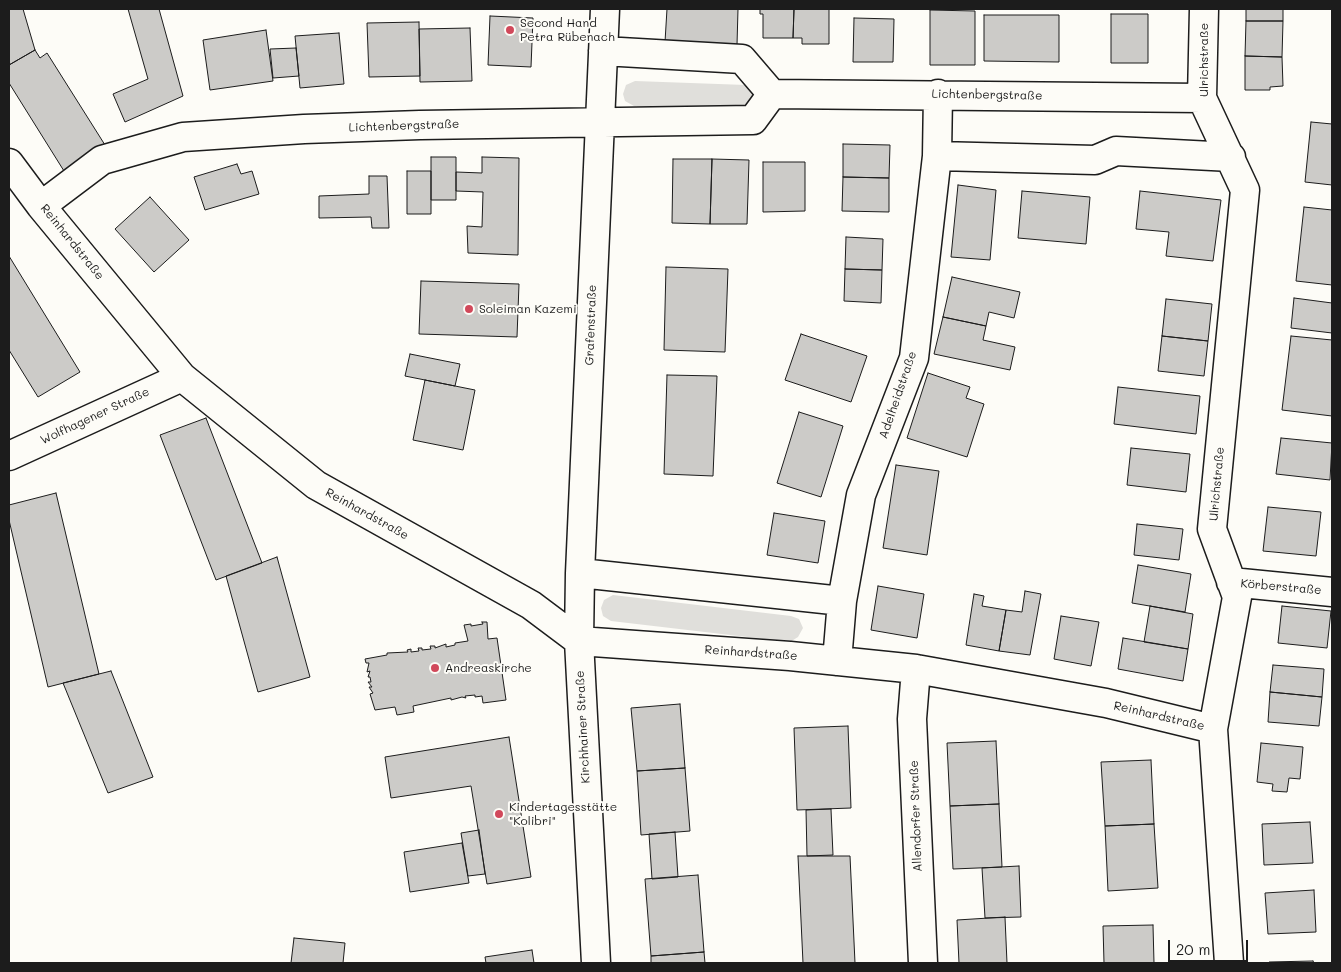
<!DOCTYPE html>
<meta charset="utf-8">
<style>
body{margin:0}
#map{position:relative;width:1341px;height:972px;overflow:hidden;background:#fdfcf7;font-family:Mali,sans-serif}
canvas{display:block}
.frame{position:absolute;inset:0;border:10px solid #1c1c1c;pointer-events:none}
.scale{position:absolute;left:1168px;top:940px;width:80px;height:22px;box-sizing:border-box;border:2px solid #1c1c1c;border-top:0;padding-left:6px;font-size:15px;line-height:18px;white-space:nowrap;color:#1c1c1c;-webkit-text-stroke:4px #fdfcf7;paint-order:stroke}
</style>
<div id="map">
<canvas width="1341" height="972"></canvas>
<div class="frame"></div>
<div class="scale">20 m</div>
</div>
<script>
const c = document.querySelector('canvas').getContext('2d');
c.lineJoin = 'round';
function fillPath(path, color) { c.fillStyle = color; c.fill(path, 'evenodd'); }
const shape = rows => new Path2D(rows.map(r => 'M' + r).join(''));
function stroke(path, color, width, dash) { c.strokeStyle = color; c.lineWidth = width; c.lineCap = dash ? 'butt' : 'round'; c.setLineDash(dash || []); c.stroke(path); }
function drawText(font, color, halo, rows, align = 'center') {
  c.font = font + ' Mali,sans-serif'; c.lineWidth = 4; c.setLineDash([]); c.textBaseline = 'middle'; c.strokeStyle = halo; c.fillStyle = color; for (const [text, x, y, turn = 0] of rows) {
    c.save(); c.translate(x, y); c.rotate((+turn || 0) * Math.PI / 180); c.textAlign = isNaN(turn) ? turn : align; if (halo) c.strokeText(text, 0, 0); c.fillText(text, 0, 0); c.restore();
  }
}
const green = shape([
 [635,81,746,85,758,96,745,110,634,106,625,101,623,94,626,85],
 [613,595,791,616,799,619,803,628,798,637,790,642,611,621,603,616,601,608,604,600]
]);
const building = shape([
 [9,9,23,9,35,50,9,65,9,9],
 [128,9,159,9,183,96,125,122,113,94,148,79,128,9],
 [667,9,738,9,737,45,665,42,667,9],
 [760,9,794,9,793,38,763,38,763,14,760,14,760,9],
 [794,9,829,9,829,44,802,44,802,38,793,38,794,9],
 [1246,9,1283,9,1283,21,1246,21,1246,9],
 [930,10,975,11,975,65,930,65,930,10],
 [1111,14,1148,14,1148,63,1111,63,1111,14],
 [984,15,1059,15,1059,62,984,61,984,15],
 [490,16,533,18,531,67,488,65,490,16],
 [854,18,894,19,893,62,853,62,854,18],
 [1246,21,1283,21,1282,57,1245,56,1246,21],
 [419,22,420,76,369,77,367,23,419,22],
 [470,28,472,81,420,82,419,29,470,28],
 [266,30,273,81,210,90,203,40,266,30],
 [339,33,344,84,300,88,295,36,339,33],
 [296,48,299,76,273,78,270,49,296,48],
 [35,50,40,58,47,53,105,145,64,171,9,83,9,65,35,50],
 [1245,56,1282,57,1283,86,1270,87,1270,90,1245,90,1245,56],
 [1311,122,1332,124,1332,185,1305,182,1311,122],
 [843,144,890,145,889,178,843,177,843,144],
 [431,157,456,157,456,200,431,200,431,157],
 [482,157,519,158,518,255,468,253,467,226,482,227,483,192,456,191,456,172,482,173,482,157],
 [673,159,712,159,710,224,672,223,673,159],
 [712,159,749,160,747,224,710,224,712,159],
 [763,162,805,162,805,211,763,212,763,162],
 [237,164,241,174,252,171,259,194,205,210,194,177,237,164],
 [407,171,431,171,431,214,407,214,407,171],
 [369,176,387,176,389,228,372,228,371,217,319,218,319,196,369,194,369,176],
 [843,177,889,178,889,212,842,211,843,177],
 [958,185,996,190,990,260,951,257,958,185],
 [1022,191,1090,197,1086,244,1018,238,1022,191],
 [1140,191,1221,200,1213,261,1166,256,1169,232,1136,229,1140,191],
 [150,197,189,240,154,272,115,229,150,197],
 [1304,207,1332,210,1332,285,1296,281,1304,207],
 [846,237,883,239,882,270,845,269,846,237],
 [9,256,80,372,38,397,9,350,9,256],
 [666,267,728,269,725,352,664,350,666,267],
 [845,269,882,270,881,303,844,301,845,269],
 [952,277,1020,292,1014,318,989,312,986,326,943,317,952,277],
 [421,281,519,284,517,337,419,334,421,281],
 [1294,298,1332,303,1332,333,1291,328,1294,298],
 [1166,299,1212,304,1208,341,1162,336,1166,299],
 [943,317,986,326,983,340,1015,347,1010,370,934,354,943,317],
 [801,334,867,356,851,402,785,380,801,334],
 [1162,336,1208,341,1204,376,1158,371,1162,336],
 [1291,336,1332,340,1332,416,1282,410,1291,336],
 [410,354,460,364,455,386,405,376,410,354],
 [928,373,970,387,966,398,984,404,967,457,907,438,928,373],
 [667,375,717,376,713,476,664,474,667,375],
 [425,380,475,390,463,450,413,440,425,380],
 [1118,387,1200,396,1196,434,1114,424,1118,387],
 [799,412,843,426,821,497,777,483,799,412],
 [206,418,262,563,216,580,160,435,206,418],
 [1281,438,1332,443,1330,480,1276,474,1281,438],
 [1131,448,1190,454,1186,492,1127,485,1131,448],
 [896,465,939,471,927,555,883,548,896,465],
 [56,493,99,674,48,687,9,520,9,505,56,493],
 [1268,507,1321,512,1316,556,1263,551,1268,507],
 [774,513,825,521,818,563,767,555,774,513],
 [1137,524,1183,529,1179,560,1134,555,1137,524],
 [277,557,310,677,258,692,226,576,277,557],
 [1138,565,1191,574,1185,612,1132,603,1138,565],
 [878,586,924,594,917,638,871,630,878,586],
 [1025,591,1041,594,1030,655,999,651,1006,610,1022,612,1025,591],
 [974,594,984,596,982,606,1006,610,999,651,966,645,974,594],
 [1150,606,1193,614,1188,649,1144,642,1150,606],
 [1282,606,1331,611,1327,648,1278,643,1282,606],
 [1061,616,1099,622,1091,666,1054,659,1061,616],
 [482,622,487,622,488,639,497,638,506,700,483,703,482,696,475,697,475,695,465,696,466,698,462,697,451,700,451,698,413,706,414,712,397,715,395,707,375,710,370,694,373,693,369,687,372,687,368,682,371,682,370,677,368,677,370,671,367,672,369,663,366,663,365,659,387,655,387,653,408,652,407,650,411,649,411,652,419,651,418,648,422,648,422,650,431,649,430,646,435,646,435,648,446,644,446,647,455,645,455,643,468,641,464,625,471,624,471,626,483,624,482,622],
 [1123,638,1188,649,1183,681,1118,669,1123,638],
 [1273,665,1324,669,1322,697,1270,692,1273,665],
 [111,671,153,777,108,793,63,683,111,671],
 [1270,692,1322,697,1319,726,1268,722,1270,692],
 [680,704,685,768,637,771,631,708,680,704],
 [848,726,851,808,797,810,794,728,848,726],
 [509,737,531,877,487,884,471,786,391,798,385,757,509,737],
 [996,741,999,804,950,806,947,743,996,741],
 [1261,743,1303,747,1300,779,1289,778,1287,792,1272,791,1273,784,1257,782,1261,743],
 [1151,760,1154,824,1105,826,1101,762,1151,760],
 [685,768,690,831,641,835,637,771,685,768],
 [999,804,1002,867,953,869,950,806,999,804],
 [831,809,833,855,807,856,806,810,831,809],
 [1310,822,1313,863,1264,865,1262,824,1310,822],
 [1154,824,1158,888,1108,891,1105,826,1154,824],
 [479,830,485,874,468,876,461,833,479,830],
 [675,832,678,877,652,879,649,834,675,832],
 [462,843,469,883,410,892,404,852,462,843],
 [798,856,850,856,855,963,803,963,798,856],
 [1019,866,1021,917,985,918,982,868,1019,866],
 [698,875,704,952,651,956,645,879,698,875],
 [1314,890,1316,932,1268,934,1265,893,1314,890],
 [1005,917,1007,963,959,963,957,920,1005,917],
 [1153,925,1154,963,1104,963,1103,926,1153,925],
 [294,938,345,943,343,963,291,963,294,938],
 [532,950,534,963,486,963,485,957,532,950],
 [704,952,705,963,651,963,651,956,704,952],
 [1313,961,1314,963,1269,963,1269,962,1313,961]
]);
const street = shape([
 [1204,9,1202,98,1245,190,1212,529,1237,597,1213,729,1229,963],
 [603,51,742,59,772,94,1202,98],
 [937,156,1095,160,1116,151,1231,157],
 [9,163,41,206,182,377,316,485,531,605,579,641,790,656,916,669,1106,703,1213,729],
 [41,206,102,160,183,137,304,129,420,125,753,120,772,94],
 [9,456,182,377],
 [580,573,842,601,837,661],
 [1231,582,1332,592],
 [842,601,861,495,914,358,937,156,938,94],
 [916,669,912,719,923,963],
 [596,963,579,641,580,573,605,9]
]);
const markers = [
 [510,30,5,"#d1495b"],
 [469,309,5,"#d1495b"],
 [435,668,5,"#d1495b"],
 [499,814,5,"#d1495b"]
];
const poiNames = [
 ["Second Hand",520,23],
 ["Petra Rübenach",520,37],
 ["Soleiman Kazemi",479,309],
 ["Andreaskirche",445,668],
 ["Kindertagesstätte",509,807],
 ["\"Kolibri\"",509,821]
];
const streetNames = [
 ["Ulrichstraße",1204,60,-90],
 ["Lichtenbergstraße",987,95,1],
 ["Lichtenbergstraße",404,126,-2],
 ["Reinhardstraße",72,242,51],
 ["Grafenstraße",591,325,-88],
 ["Adelheidstraße",898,395,-71],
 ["Wolfhagener Straße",95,416,-25],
 ["Ulrichstraße",1217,484,-85],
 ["Reinhardstraße",367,514,29],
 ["Körberstraße",1281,587,5],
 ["Reinhardstraße",751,653,4],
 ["Reinhardstraße",1159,716,13],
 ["Kirchhainer Straße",583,727,-93],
 ["Allendorfer Straße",916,816,-92]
];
fillPath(green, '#e0dfdb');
fillPath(building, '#cccbc8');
stroke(building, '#1c1c1c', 1);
stroke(street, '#1c1c1c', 31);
stroke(street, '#fdfcf7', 28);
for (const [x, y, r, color] of markers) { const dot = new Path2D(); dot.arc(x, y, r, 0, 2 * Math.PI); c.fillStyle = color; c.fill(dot); stroke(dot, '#fdfcf7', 2); }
drawText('12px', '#1c1c1c', '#fdfcf7', poiNames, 'left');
drawText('12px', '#1c1c1c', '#fdfcf7', streetNames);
</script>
